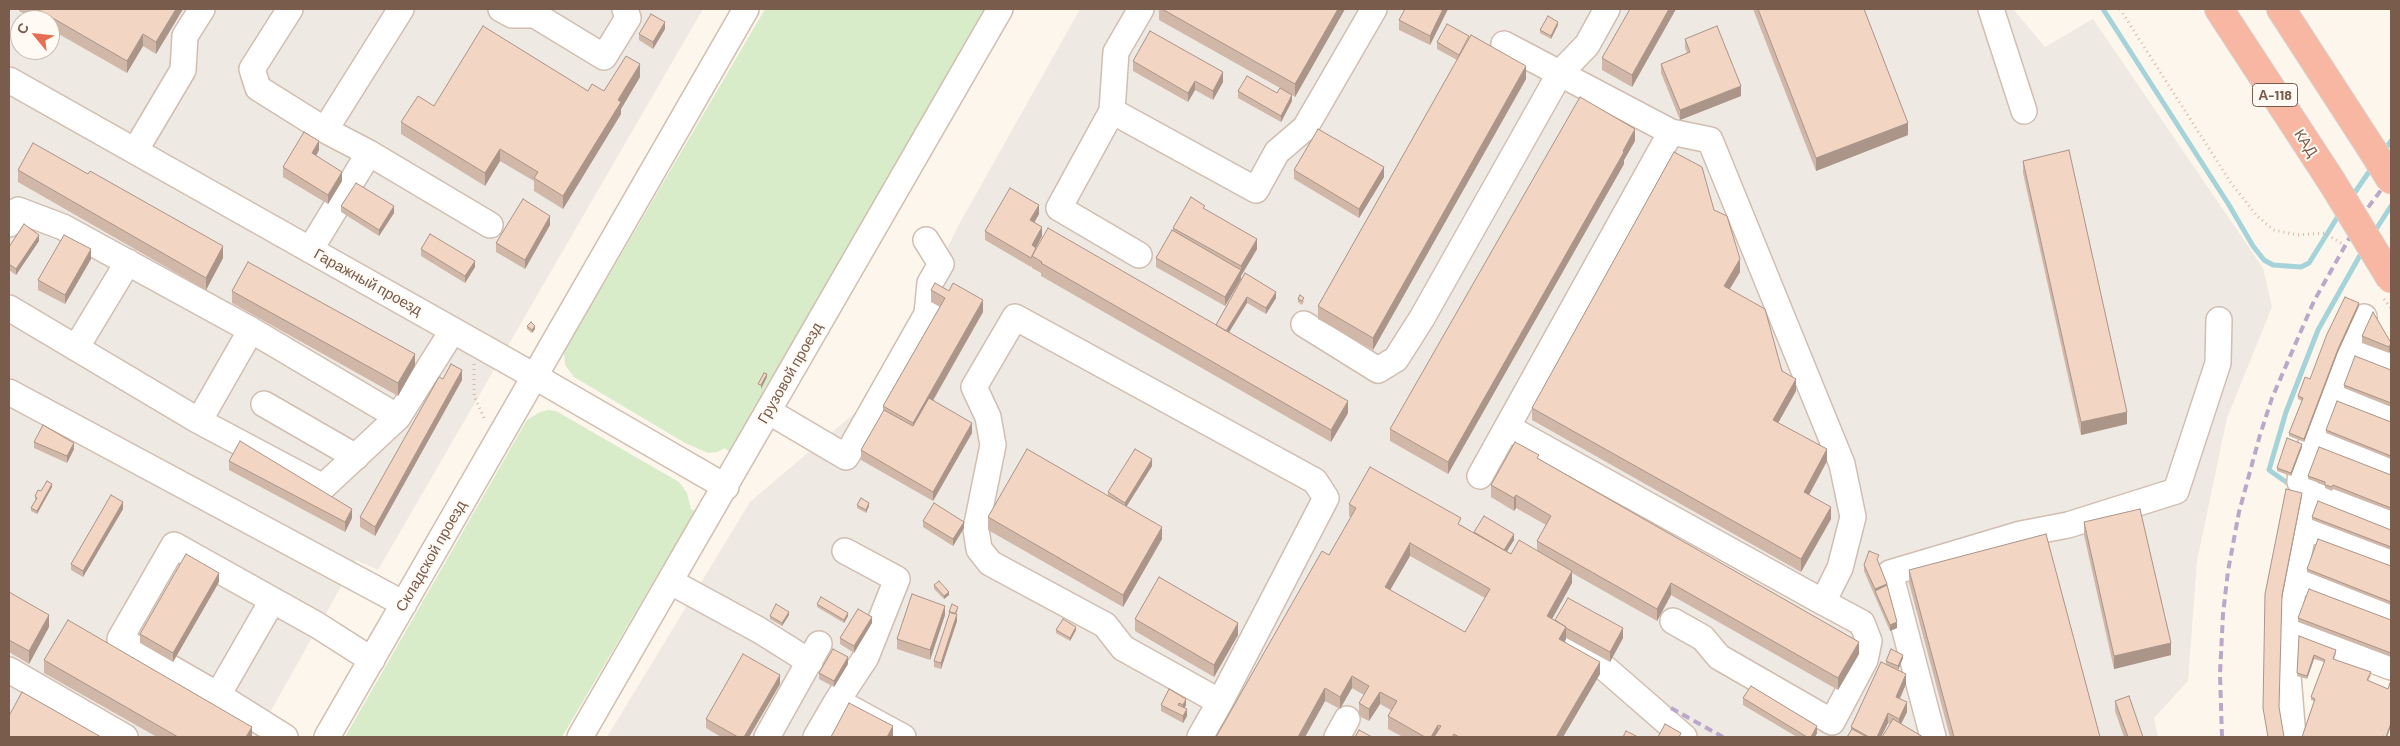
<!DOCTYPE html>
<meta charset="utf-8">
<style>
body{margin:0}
#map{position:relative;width:2400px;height:746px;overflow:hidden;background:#fdf6ec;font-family:Barlow,sans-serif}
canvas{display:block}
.frame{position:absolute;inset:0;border:10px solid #7a5c4d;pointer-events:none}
.north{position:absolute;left:10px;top:10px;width:50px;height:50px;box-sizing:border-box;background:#fffaf3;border:1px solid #cabbb1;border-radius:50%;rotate:298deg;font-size:14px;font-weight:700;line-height:20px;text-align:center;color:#7a5c4d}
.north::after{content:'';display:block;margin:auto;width:18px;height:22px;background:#e76f51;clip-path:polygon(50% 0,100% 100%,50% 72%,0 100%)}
</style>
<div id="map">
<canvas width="2400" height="746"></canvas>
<div class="frame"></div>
<div class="north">С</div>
</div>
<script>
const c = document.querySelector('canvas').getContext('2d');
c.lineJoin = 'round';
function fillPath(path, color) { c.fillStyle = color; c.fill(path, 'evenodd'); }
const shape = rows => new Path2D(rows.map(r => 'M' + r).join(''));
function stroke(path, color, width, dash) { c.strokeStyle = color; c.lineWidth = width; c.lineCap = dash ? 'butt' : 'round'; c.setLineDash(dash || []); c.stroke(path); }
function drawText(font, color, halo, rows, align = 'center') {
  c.font = font + ' Barlow,sans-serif'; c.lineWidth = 4; c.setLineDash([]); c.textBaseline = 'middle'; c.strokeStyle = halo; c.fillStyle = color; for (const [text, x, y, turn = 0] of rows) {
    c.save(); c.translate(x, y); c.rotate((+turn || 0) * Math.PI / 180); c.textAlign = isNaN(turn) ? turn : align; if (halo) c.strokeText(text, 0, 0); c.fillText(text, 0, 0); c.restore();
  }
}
const industrial = shape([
 [9,9,703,9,378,570,356,560,256,737,9,737],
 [20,20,50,20,50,50,20,50],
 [1080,9,2013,9,2045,47,2093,19,2263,268,2272,307,2227,418,2197,561,2188,681,2154,718,2158,737,607,737,750,502,864,405,913,320,957,228]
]);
const green = shape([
 [765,9,985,9,729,452,725,448,717,452,708,453,685,443,574,377,565,365,564,352],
 [548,410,556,411,679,482,687,493,691,509,695,511,562,737,345,737,527,420,540,412]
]);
const stream = shape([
 [2103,9,2229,205,2253,246,2264,260,2273,265,2301,267,2309,263,2340,213],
 [2384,151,2391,141],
 [2351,198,2373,166],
 [2373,234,2391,206],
 [2286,482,2269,470,2286,412,2318,330,2363,250]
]);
const path = shape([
 [2120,9,2231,183,2257,216,2274,230,2298,235,2325,233,2344,245],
 [2384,299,2391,308],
 [474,364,474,396,485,420]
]);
const minor = shape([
 [290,9,252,69,258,88,325,130,369,153,490,225],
 [501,9,512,15,535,15],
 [539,9,535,15,604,57,628,18,625,9],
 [1991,9,2024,111],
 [1504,44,1671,132,1710,140,1842,464,1853,517,1840,568,1823,602,1507,427],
 [9,80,534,376,726,487],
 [1112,111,1256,190,1277,152,1305,128,1374,9],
 [325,130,401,9],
 [135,151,183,70,185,36,202,9],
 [9,224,18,210,63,227,251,330,398,417],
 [310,250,369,153],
 [1139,255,1059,208,1112,111,1116,52,1141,9],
 [9,308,199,421,251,330],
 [2364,317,2301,468,2300,482,2311,494,2391,523],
 [1304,324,1378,370,1396,359,1422,318,1560,73,1587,45,1607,9],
 [76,348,128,262],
 [2351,348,2387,363],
 [9,392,404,604],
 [2332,394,2391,417],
 [264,404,356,457],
 [768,411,846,457,927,314,930,283,941,264,926,240],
 [199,421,323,487,398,417,453,330],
 [2313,439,2391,468],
 [1480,476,1671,132],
 [2303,526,2391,560],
 [2294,578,2391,614],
 [671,582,759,630,810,662],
 [1673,621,1703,638,1719,657,1832,722,1865,660,1869,641,1862,623,1823,602],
 [2289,629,2391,667],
 [1571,648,1606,669,1684,737],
 [9,670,125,737],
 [218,695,272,601],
 [837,701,866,657,897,579,845,551],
 [285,737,218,695,120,639,174,545,317,625,372,660],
 [327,737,746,9],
 [580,737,1000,9],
 [767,737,819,644],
 [816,737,837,701,903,737],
 [1200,737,1220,702,1326,498,1315,481,1015,317,974,387,988,417,993,445,976,529,979,549,990,563,1105,625,1123,648,1220,702],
 [1337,737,1347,719],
 [1933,737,1890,573,2021,534,2068,525,2176,491,2218,363,2219,320],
 [2293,737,2288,676,2289,629,2294,578,2311,494]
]);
const highway = shape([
 [2219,9,2332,182],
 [2281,9,2373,151]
]);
const rail = shape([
 [1671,708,1723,737],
 [2222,737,2220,674,2223,614,2228,571,2239,512,2260,435,2272,398,2314,301,2363,214,2391,177]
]);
const highwayBridge = shape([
 [2373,151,2391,180],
 [2332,182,2391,279]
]);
const wall = shape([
 [19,9,183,9,156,54,143,46,127,73,50,29,50,20,35,20,19,11],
 [1159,9,1345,9,1295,97,1292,95,1292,101,1281,122,1238,98,1238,91,1277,93,1280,88,1159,20],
 [1448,9,1430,45,1399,30,1399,20],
 [1676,9,1632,87,1602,70,1602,58],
 [1753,9,1864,9,1908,135,1816,171],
 [1558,25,1551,39,1540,33,1540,30],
 [665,29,653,49,639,40,639,34],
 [1685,39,1741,96,1680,120,1661,73,1661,64,1687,53,1685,48],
 [1437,42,1526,79,1373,350,1318,319,1318,306,1457,60,1437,49],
 [1133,61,1223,82,1213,100,1195,90,1188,102,1133,71],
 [640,77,621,109,621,114,563,209,534,191,534,181,500,161,485,186,401,134,401,122,434,106,588,91,604,91],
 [1635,141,1624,160,1624,164,1448,474,1390,441,1390,429],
 [319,150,316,156,342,181,328,204,283,177,283,167],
 [2023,161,2127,424,2081,435,2023,173],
 [18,170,223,258,206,290,18,182],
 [1294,170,1384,177,1359,218,1294,179],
 [341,206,394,213,379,236,341,212],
 [1205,209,1257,249,1241,276,1241,279,1225,306,1156,267,1156,258,1173,231,1173,228],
 [1714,210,1740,272,1730,289,1796,391,1778,423,1827,461,1809,495,1831,519,1801,572,1532,420,1532,408],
 [1039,214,1035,222,1042,236,1036,248,1216,325,1245,273,1276,298,1266,314,1247,303,1229,332,1348,413,1331,442,1041,276,1041,273,1032,268,1032,266,1031,267,985,240,985,231],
 [550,225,525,269,496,252,496,243],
 [39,241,16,275,9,270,9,247],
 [421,249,475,267,465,283,421,256],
 [91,259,65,304,38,290,38,280],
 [931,290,983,312,933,401,972,433,933,501,861,460,861,450,883,412,883,406,940,307,931,302],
 [232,291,415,366,398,396,232,303],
 [1298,299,1304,301,1302,305,1298,302],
 [2359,306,2338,352,2304,442,2289,436,2289,433,2302,401,2298,399,2298,396],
 [527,326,535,329,532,333,527,329],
 [2362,336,2391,343,2389,353,2362,343],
 [2391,370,2391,407,2344,388,2344,385],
 [443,379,462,380,375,536,360,527,360,517],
 [2391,422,2391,459,2326,433,2326,430],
 [34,442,74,449,67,463,34,448],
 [2302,447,2291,476,2277,471,2277,468],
 [1539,459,1859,654,1838,690,1671,595,1657,621,1572,573,1572,583,1552,619,1555,620,1623,638,1610,662,1566,638,1565,642,1600,674,1563,737,1403,737,1388,729,1388,716,1391,710,1380,704,1369,721,1359,716,1359,703,1364,695,1352,688,1340,709,1325,701,1305,737,1216,737,1329,555,1351,517,1349,516,1349,504,1461,525,1474,533,1474,532,1514,540,1507,551,1511,554,1537,551,1537,541,1546,525,1516,508,1514,511,1491,497,1491,485],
 [1410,556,1485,598,1465,632,1390,590],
 [229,461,352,518,345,532,229,470],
 [1152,466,1126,507,1162,539,1123,607,988,530,988,517,1108,496,1108,492],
 [2391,475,2391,511,2333,489,2332,491,2325,488,2325,485,2308,479,2308,476],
 [52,487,37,514,31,511,31,508,36,500,35,499,35,496,41,491],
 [857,505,869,506,866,513,857,508],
 [123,509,83,577,71,570,71,564],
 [2312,517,2391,530,2391,550,2312,520],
 [923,521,964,528,953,546,923,527],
 [2084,522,2171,655,2114,669,2084,535],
 [1879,562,1878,563,1887,587,1897,628,1890,631,1864,571,1864,565],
 [2391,566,2391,605,2307,572,2307,569],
 [1909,570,2100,737,1950,737,1909,583],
 [219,582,173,662,140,643,140,634],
 [934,585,949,595,944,599,934,589],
 [9,592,49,627,29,664,9,652],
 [817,604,848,616,844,623,817,607],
 [958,610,956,614,957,621,941,669,934,667,934,661,949,615,949,612],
 [789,615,782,626,770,619,770,616],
 [945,615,930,660,897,649,897,639],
 [2298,618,2391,620,2391,657,2298,622],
 [1135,619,1238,635,1214,677,1135,631],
 [872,623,854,653,840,644,840,638],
 [1056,630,1076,630,1070,641,1056,633],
 [2299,636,2336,653,2334,660,2371,675,2368,681,2388,689,2391,680,2391,726,2387,737,2302,737,2314,701,2311,700,2311,697,2324,662,2314,659,2307,679,2297,676],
 [1903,658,1898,670,1886,664,1886,661],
 [44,660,252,737,157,737,44,673],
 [848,664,834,687,819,679,819,673],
 [780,684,749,737,721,737,706,728,706,719],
 [1906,684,1900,699,1907,712,1901,724,1890,724,1888,723,1881,737,1847,737,1851,731,1851,727],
 [1169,689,1186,705,1184,708,1187,716,1183,723,1161,711,1161,705],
 [1743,698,1817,733,1815,737,1797,737,1743,705],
 [2115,701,2143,737,2124,737,2115,711]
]);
const shadedWall = shape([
 [176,9,183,9,156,54,156,42],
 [1338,9,1345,9,1295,97,1295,84],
 [1443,9,1448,9,1430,45,1430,36],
 [1669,9,1676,9,1632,87,1632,75],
 [665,22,665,29,653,49,653,42],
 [1558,22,1558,25,1551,39,1551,36],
 [143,34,143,46,127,73,127,61],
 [640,64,640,77,621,109,621,114,563,209,563,196,618,100],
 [1526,66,1526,79,1373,350,1373,338],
 [1223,72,1223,82,1213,100,1213,91],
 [1195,81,1195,90,1188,102,1188,93],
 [1741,86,1741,96,1680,120,1680,110],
 [1292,95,1292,101,1281,122,1281,116],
 [1908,123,1908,135,1816,171,1816,158],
 [1635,129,1635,141,1624,160,1624,164,1448,474,1448,462],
 [319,141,319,150,312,163,312,153],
 [500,149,500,161,485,186,485,173],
 [1384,167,1384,177,1359,218,1359,209],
 [342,172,342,181,328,204,328,195],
 [1039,205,1039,214,1030,229,1030,220],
 [394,206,394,213,379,236,379,230],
 [550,216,550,225,525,269,525,260],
 [1042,227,1042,236,1032,255,1032,245],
 [39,235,39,241,16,275,16,269],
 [1257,239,1257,249,1241,276,1241,266],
 [223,246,223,258,206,290,206,278],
 [91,249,91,259,65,304,65,295],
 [1740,259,1740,272,1724,298,1724,286],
 [475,261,475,267,465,283,465,276],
 [1241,270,1241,279,1225,306,1225,297],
 [1276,292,1276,298,1266,314,1266,308],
 [1247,297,1247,303,1223,342,1223,336],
 [983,300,983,312,913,435,913,423],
 [2359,303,2359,306,2338,352,2304,442,2304,439,2338,349],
 [535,326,535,329,532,333,532,330],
 [2391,344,2391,351,2389,353,2389,347],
 [415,354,415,366,398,396,398,383],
 [462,370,462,380,375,536,375,527],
 [767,374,767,377,761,389,761,385],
 [1796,379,1796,391,1773,432,1773,420],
 [1348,401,1348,413,1331,442,1331,430],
 [2127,412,2127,424,2081,435,2081,422],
 [972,423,972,433,933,501,933,492],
 [74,443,74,449,67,463,67,456],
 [2302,444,2302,447,2291,476,2291,473],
 [1827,449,1827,461,1804,504,1804,492],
 [1152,459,1152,466,1125,509,1125,503],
 [52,484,52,487,37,514,37,511],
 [2302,493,2302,496,2282,599,2282,595],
 [1516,495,1516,508,1514,511,1514,498],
 [123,502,123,509,83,577,83,571],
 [869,503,869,506,866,513,866,510],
 [1831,507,1831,519,1801,572,1801,559],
 [352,509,352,518,345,532,345,522],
 [964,522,964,528,953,546,953,539],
 [1162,527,1162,539,1123,607,1123,595],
 [1514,534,1514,540,1504,556,1504,550],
 [1410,543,1410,556,1385,599,1385,587],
 [1572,571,1572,583,1547,628,1547,616],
 [219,573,219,582,173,662,173,653],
 [1671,583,1671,595,1657,621,1657,609],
 [1887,584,1887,590,1875,591,1875,596,1875,589],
 [949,592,949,595,944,599,944,596],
 [945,606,945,615,930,660,930,650],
 [789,612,789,615,782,626,782,623],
 [848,613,848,616,844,623,844,620],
 [957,614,957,621,941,669,941,663],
 [49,615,49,627,29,664,29,651],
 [872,617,872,623,854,653,854,646],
 [1897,622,1897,628,1890,631,1890,625],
 [1238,623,1238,635,1214,677,1214,665],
 [1076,627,1076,630,1070,641,1070,638],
 [1566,627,1566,639,1559,651,1559,639],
 [1623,628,1623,638,1610,662,1610,652],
 [1859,642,1859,654,1838,690,1838,678],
 [2171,643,2171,655,2114,669,2114,656],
 [1903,655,1903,658,1898,670,1898,666],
 [2314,655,2314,659,2307,679,2307,676],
 [848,657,848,664,834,687,834,681],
 [1600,662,1600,674,1563,737,1556,737],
 [1906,674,1906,684,1896,706,1896,697],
 [780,675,780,684,749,737,744,737],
 [1352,676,1352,688,1340,709,1340,697],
 [1325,688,1325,701,1305,737,1298,737],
 [1380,692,1380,704,1369,721,1369,709],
 [1186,699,1186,705,1183,711,1183,705],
 [1907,702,1907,712,1899,728,1899,719],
 [1187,709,1187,716,1183,723,1183,716],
 [1888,713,1888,723,1881,737,1877,737],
 [2391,723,2391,726,2387,737,2386,737],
 [1438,725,1438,737,1431,737],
 [893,726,893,737,887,737],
 [1817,726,1817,733,1815,737,1811,737],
 [252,727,252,737,246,737]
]);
const building = shape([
 [37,9,176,9,156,42,143,34,127,61,37,9],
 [1162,9,1338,9,1295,84,1162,9],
 [1405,9,1443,9,1430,36,1399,20,1405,9],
 [1630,9,1669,9,1632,75,1602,58,1630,9],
 [1758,9,1864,9,1908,123,1816,158,1758,9],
 [651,14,665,22,653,42,639,34,651,14],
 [1548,16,1558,22,1551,36,1540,30,1548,16],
 [1447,24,1469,36,1459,55,1437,42,1447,24],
 [483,26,588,91,592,84,604,91,626,56,640,64,618,100,621,102,563,196,534,178,538,172,500,149,485,173,401,122,418,96,434,106,483,26],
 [1717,26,1741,86,1680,110,1661,64,1690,52,1685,39,1717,26],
 [1150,31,1223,72,1213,91,1195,81,1188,93,1133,61,1150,31],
 [1471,35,1526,66,1373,338,1318,306,1471,35],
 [1247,76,1277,93,1280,88,1292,95,1281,116,1238,91,1247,76],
 [1580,97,1635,129,1623,151,1624,152,1448,462,1390,429,1580,97],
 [1318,129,1384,167,1359,209,1294,170,1318,129],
 [304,132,319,141,312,153,342,172,328,195,283,167,304,132],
 [33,143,88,174,90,171,223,246,206,278,18,170,33,143],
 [2069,150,2127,412,2081,422,2023,161,2069,150],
 [1674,152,1702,167,1714,210,1727,216,1740,259,1724,286,1765,309,1782,371,1796,379,1773,420,1827,449,1804,492,1831,507,1801,559,1532,408,1674,152],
 [356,183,394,206,379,230,341,206,356,183],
 [1010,188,1039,205,1030,220,1042,227,1032,245,1036,248,1031,258,985,231,1010,188],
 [1191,197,1205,206,1203,208,1257,239,1241,266,1173,228,1191,197],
 [523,199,550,216,525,260,496,243,523,199],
 [24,224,39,235,16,269,9,264,9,247,24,224],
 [1048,228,1348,401,1331,430,1041,263,1042,262,1032,256,1048,228],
 [1172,230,1241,270,1225,297,1156,258,1172,230],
 [430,234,475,261,465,276,421,249,430,234],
 [64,235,91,249,65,295,38,280,64,235],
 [248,262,415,354,398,383,232,291,248,262],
 [1245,273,1276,292,1266,308,1247,297,1226,331,1216,325,1245,273],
 [935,283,949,291,953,283,983,300,913,423,883,406,945,298,931,290,935,283],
 [1300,295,1304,298,1302,301,1298,299,1300,295],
 [2345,297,2359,303,2338,349,2304,439,2289,433,2303,398,2298,396,2305,377,2310,379,2327,334,2345,297],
 [2373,312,2391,343,2389,347,2362,336,2373,312],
 [531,322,535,326,532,330,527,326,531,322],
 [2355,356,2391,370,2391,403,2344,385,2355,356],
 [451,364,462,370,375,527,360,517,439,377,443,379,451,364],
 [764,373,767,374,761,385,758,384,764,373],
 [929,398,972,423,933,492,861,450,884,410,913,426,929,398],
 [2337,401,2391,422,2391,456,2326,430,2337,401],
 [43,425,74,443,67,456,34,442,43,425],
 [2287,438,2302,444,2291,473,2277,468,2287,438],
 [240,441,352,509,345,522,229,461,240,441],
 [1515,442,1539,455,1537,458,1859,642,1838,678,1671,583,1657,609,1537,541,1551,516,1516,495,1514,498,1491,485,1515,442],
 [2319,447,2391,475,2391,508,2333,485,2332,487,2325,485,2325,482,2308,476,2319,447],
 [1027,449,1162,527,1123,595,988,517,1027,449],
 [1135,449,1152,459,1125,503,1108,492,1135,449],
 [1370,467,1461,518,1458,524,1511,554,1519,540,1572,571,1547,616,1566,627,1559,639,1600,662,1556,737,1459,737,1454,734,1452,737,1434,737,1441,726,1438,725,1431,737,1425,737,1388,716,1397,701,1380,692,1369,709,1359,703,1369,686,1352,676,1340,697,1325,688,1298,737,1216,737,1322,551,1329,555,1356,508,1349,504,1370,467],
 [1410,543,1490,589,1465,632,1385,587,1410,543],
 [47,481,52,484,37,511,31,508,37,498,35,496,38,490,41,491,47,481],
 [2286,489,2302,493,2282,595,2279,707,2284,737,2268,737,2263,708,2265,594,2286,489],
 [111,495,123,502,83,571,71,564,111,495],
 [861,498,869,503,866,510,857,505,861,498],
 [2318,501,2391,530,2391,547,2312,517,2318,501],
 [934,503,964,522,953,539,923,521,934,503],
 [2140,509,2171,643,2114,656,2084,522,2140,509],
 [1484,516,1514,534,1504,550,1474,532,1484,516],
 [2046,534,2100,737,1954,737,1909,570,2046,534],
 [2318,539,2391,566,2391,602,2307,569,2318,539],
 [1869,551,1879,555,1877,559,1887,584,1875,589,1864,565,1869,551],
 [186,554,219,573,173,653,140,634,186,554],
 [1159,577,1238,623,1214,665,1135,619,1159,577],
 [939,581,949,592,944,596,934,585,939,581],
 [1887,585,1897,622,1890,625,1875,591,1887,585],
 [2309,589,2391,620,2391,653,2298,618,2309,589],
 [9,592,49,615,29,651,9,640,9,592],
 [912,594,945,606,930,650,897,639,912,594],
 [821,597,848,613,844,620,817,604,821,597],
 [1568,598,1623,628,1610,652,1566,628,1566,627,1555,620,1568,598],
 [776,604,789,612,782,623,770,616,776,604],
 [952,604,958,607,955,614,949,612,952,604],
 [858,609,872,617,854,646,840,638,858,609],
 [950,612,957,614,941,663,934,661,950,612],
 [1063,619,1076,627,1070,638,1056,630,1063,619],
 [68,620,252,727,246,737,178,737,44,660,68,620],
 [2299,636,2336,650,2333,659,2371,672,2367,680,2388,689,2391,680,2391,723,2386,737,2383,736,2382,737,2302,737,2315,699,2311,697,2325,660,2314,655,2307,676,2297,673,2299,636],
 [833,649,848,657,834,681,819,673,833,649],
 [1891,649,1903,655,1898,666,1886,661,1891,649],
 [743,654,780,675,744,737,738,737,706,719,743,654],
 [1881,662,1906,674,1896,697,1907,702,1899,719,1888,713,1877,737,1869,737,1851,727,1881,662],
 [1751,686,1817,726,1811,737,1807,737,1743,698,1751,686],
 [1169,689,1186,699,1183,705,1179,703,1178,705,1187,709,1183,716,1161,705,1169,689],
 [22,692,101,737,9,737,9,716,22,692],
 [2129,696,2143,737,2128,737,2115,701,2129,696],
 [849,703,893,726,887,737,831,737,849,703],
 [1893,719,1923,737,1882,737,1893,719],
 [1665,724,1681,733,1679,737,1658,737,1665,724],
 [1852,729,1867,737,1847,737,1852,729],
 [1359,730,1372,737,1355,737,1359,730],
 [1626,731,1638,737,1623,737,1626,731]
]);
const shields = [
 [2275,95,45]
];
const shieldNames = [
 ["А-118",2275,95]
];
const streetNames = [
 ["КАД",2306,143,57],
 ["Гаражный проезд",368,282,29],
 ["Грузовой проезд",790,373,-60],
 ["Складской проезд",431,556,-60]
];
fillPath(industrial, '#efe9e4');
fillPath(green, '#d8ecc9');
stroke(stream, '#a5d3da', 5);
stroke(minor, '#d1beb0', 28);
stroke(highway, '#dad1cd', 30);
stroke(path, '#d9b8a5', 3, [1, 4]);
stroke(minor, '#fff', 25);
stroke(highway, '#f7b7a3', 28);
stroke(rail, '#b9a8c9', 4, [8, 5]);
stroke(highwayBridge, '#dad1cd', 30, []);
stroke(highwayBridge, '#f7b7a3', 28);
fillPath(wall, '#d1b7a8');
fillPath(shadedWall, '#aa9588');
fillPath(building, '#f3d5c3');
stroke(building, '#aa9588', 1);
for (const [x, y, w] of shields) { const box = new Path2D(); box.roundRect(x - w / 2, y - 11.5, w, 23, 4); c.fillStyle = '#fffaf3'; c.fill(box); stroke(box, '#7a5c4d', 1); }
drawText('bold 14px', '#7a5c4d', null, shieldNames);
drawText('15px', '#7a5c4d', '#fffaf3', streetNames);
</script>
